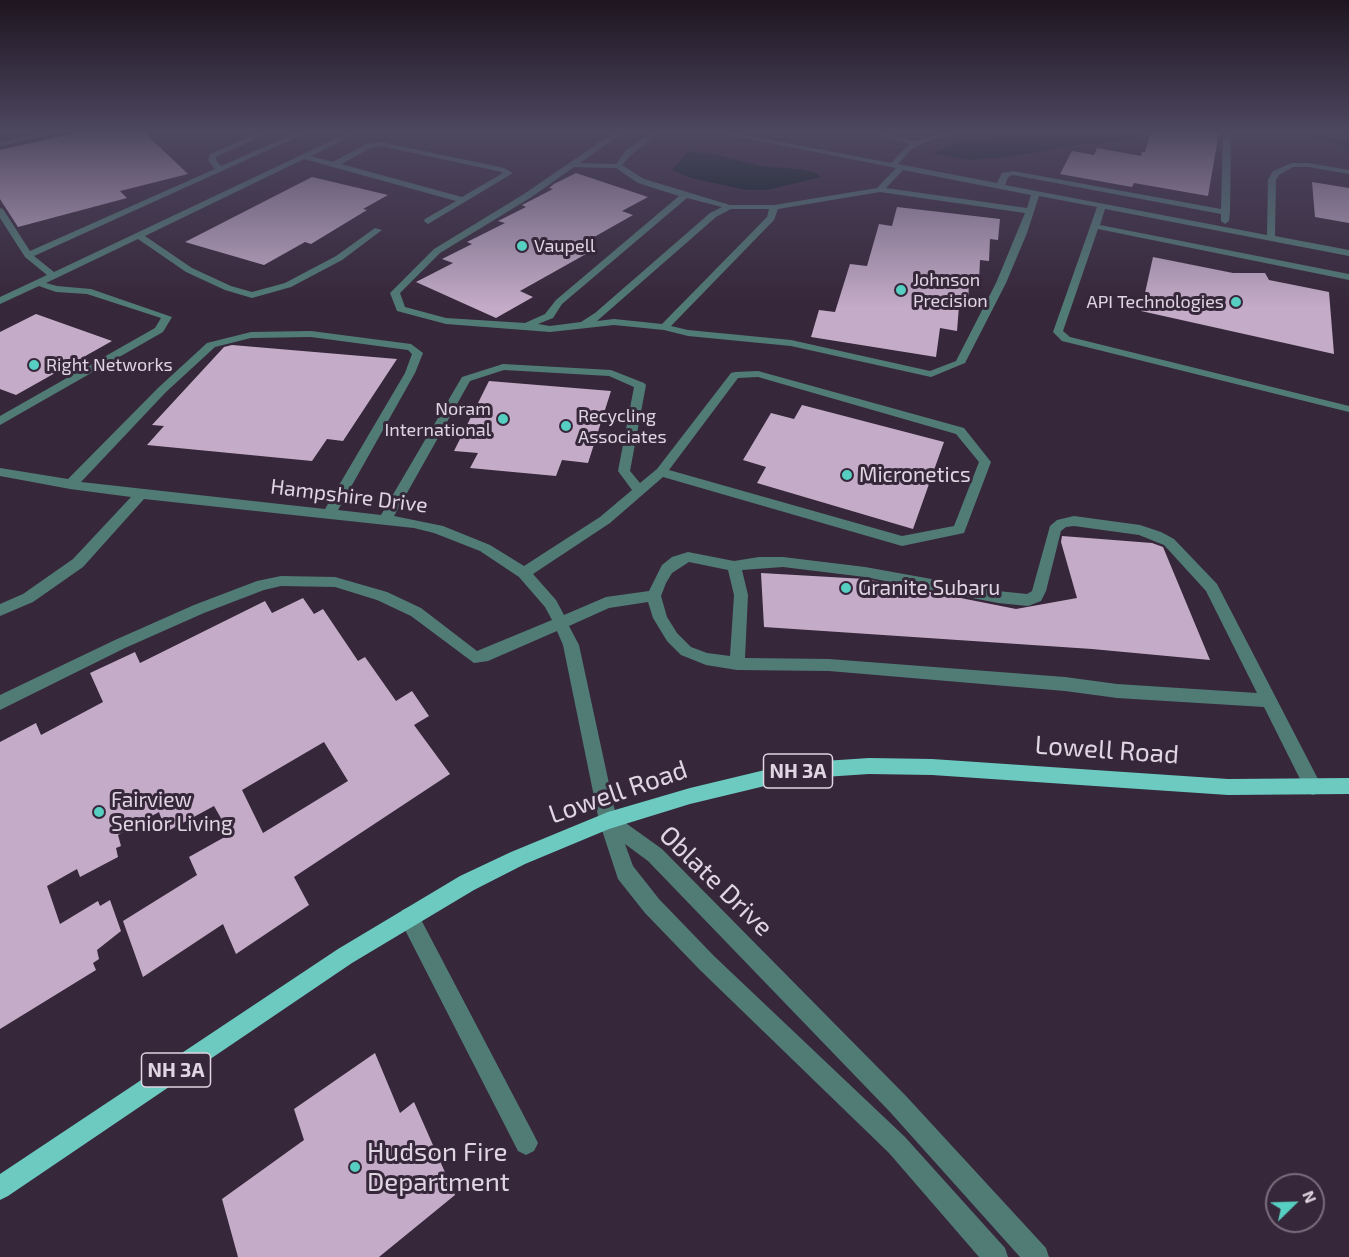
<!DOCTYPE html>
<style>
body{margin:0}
#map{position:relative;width:1349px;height:1257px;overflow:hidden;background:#37273a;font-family:"Exo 2",sans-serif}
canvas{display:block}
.north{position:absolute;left:1265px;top:1173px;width:60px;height:60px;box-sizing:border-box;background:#37273a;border:2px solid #7b6d7d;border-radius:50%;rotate:67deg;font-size:16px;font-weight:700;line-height:24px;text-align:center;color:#e0d5e2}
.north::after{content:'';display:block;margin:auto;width:21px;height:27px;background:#57cec2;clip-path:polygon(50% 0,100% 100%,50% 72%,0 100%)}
</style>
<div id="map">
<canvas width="1349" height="1257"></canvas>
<div class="north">N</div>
</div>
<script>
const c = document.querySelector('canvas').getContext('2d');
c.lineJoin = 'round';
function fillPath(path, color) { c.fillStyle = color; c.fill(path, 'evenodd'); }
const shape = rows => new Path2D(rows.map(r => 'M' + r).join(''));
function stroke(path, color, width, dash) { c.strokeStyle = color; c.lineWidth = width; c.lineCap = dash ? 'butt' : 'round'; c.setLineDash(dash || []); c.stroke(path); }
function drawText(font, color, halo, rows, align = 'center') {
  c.font = font + ' "Exo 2",sans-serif'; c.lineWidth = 6; c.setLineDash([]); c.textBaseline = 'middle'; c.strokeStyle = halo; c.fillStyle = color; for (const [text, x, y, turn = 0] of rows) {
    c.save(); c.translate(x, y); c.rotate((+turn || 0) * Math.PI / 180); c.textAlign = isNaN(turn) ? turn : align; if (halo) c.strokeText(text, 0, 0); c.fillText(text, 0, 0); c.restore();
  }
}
const water = shape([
 [1026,132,1137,132,1138,133,1138,137,1123,141,1083,144,1015,156,971,160,933,154,953,144],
 [689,151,722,156,760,166,799,169,816,173,821,177,767,190,746,190,691,178,672,170]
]);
const stream = shape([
 [1306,132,1349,146]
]);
const building = shape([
 [79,132,144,132,188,174,120,191,127,198,18,227,0,199,0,150],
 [1151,132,1219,132,1208,196,1134,183,1132,187,1060,174,1072,151,1094,155,1097,148,1141,156,1142,152,1145,152],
 [576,173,648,197,622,211,633,215,573,249,586,254,520,291,533,297,496,318,416,282,453,263,442,259,472,244,467,242,505,223,498,221,526,207,522,205,553,189,549,188,554,184],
 [312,177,388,195,363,209,367,210,311,244,305,242,264,265,185,242],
 [1312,182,1349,188,1349,223,1315,217],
 [897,207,1000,219,998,240,990,239,989,261,980,260,979,281,969,280,968,307,959,306,957,331,940,328,936,357,811,337,819,310,835,312,850,264,867,266,879,224,892,226],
 [1153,257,1233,273,1265,273,1269,280,1329,292,1334,354,1141,311],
 [36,314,112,341,16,395,0,389,0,332],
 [232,345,397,359,343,441,327,439,312,461,147,445,164,426,152,425,224,347],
 [489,381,611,391,588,463,562,460,556,476,470,468,478,453,454,451],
 [802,405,944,442,913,529,757,483,766,467,743,460,771,413,794,419],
 [1062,536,1152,543,1163,547,1210,660,1092,649,764,627,761,573,865,579,1016,609,1077,598,1061,542],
 [303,598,314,614,323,609,358,661,365,657,396,701,412,691,429,716,414,725,450,774,294,877,309,905,236,954,223,924,143,977,123,921,197,875,189,857,230,834,214,806,166,832,159,812,118,835,121,846,116,848,118,857,80,877,77,869,47,886,60,924,98,901,100,906,110,900,121,931,97,950,99,959,93,963,96,970,0,1029,0,742,36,723,41,735,103,702,90,673,135,652,140,663,265,601,272,613],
 [324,742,348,781,263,833,242,790],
 [375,1053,400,1113,414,1102,455,1195,379,1257,238,1257,222,1199,304,1140,294,1109]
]);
const minor = shape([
 [48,132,62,132,0,146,0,142,48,132],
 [260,132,270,132,216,157,216,160,221,166,298,132,308,132,34,256,54,272,350,132,360,132,311,156,333,162,366,144,381,142,504,168,513,173,428,224,424,221,425,219,456,201,304,159,145,236,192,268,231,286,252,292,285,283,336,256,375,228,382,230,342,260,291,287,252,298,225,290,186,272,138,239,46,283,57,286,91,289,172,317,163,332,0,425,0,416,155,328,161,318,87,294,56,292,39,286,0,304,0,297,47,275,25,257,0,218,0,208,3,209,30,251,215,169,208,160,210,154,260,132],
 [381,146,502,172,503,173,462,197,341,164,371,148,381,146],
 [652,132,661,132,632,154,622,165,644,179,730,205,774,205,877,188,896,168,714,132,729,132,891,163,909,144,869,132,881,132,915,141,948,132,961,132,925,142,911,150,898,164,997,183,1002,173,1013,171,1221,209,1223,132,1231,132,1230,212,1229,221,1225,224,1221,221,1221,214,1013,175,1008,177,1005,185,1267,235,1268,180,1273,171,1292,163,1309,163,1349,170,1349,174,1309,167,1293,167,1279,175,1276,180,1275,236,1349,250,1349,256,1105,209,1100,225,1349,274,1349,280,1098,229,1063,331,1070,337,1349,406,1349,412,1062,341,1053,332,1097,207,1039,196,1027,233,1006,283,965,363,931,377,791,346,688,336,664,330,614,325,550,332,446,324,397,311,390,293,434,249,524,194,613,133,620,135,580,163,616,164,626,150,652,132],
 [574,167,616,168,638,183,679,196,556,300,545,314,525,323,446,318,405,307,400,293,440,253,530,198,574,167],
 [903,170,1031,195,1027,208,886,188,903,170],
 [880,192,1025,213,996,283,956,361,930,371,791,340,688,330,671,326,774,220,778,209,880,192],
 [687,198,722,207,710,213,595,313,581,322,550,326,538,324,553,318,562,304,687,198],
 [731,209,769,209,767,217,662,324,614,319,597,321,716,217,731,209],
 [311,331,411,344,423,353,415,373,338,510,381,515,462,377,503,364,611,370,644,383,646,385,630,471,640,483,657,469,731,373,735,372,758,371,964,428,991,462,964,533,902,546,663,477,610,523,533,574,556,600,564,615,606,597,649,591,662,565,672,557,688,552,734,561,759,557,783,557,865,567,998,591,1027,594,1032,591,1050,526,1057,520,1074,516,1140,525,1161,532,1174,539,1217,584,1319,781,1322,787,1319,793,1313,795,1307,793,1264,707,1117,698,1065,691,829,671,737,670,706,665,681,655,667,641,653,618,648,602,609,608,569,626,579,645,616,816,662,849,906,1096,1046,1248,1049,1257,1020,1257,890,1112,648,861,625,844,633,866,659,899,714,956,905,1137,1005,1248,1008,1257,979,1257,889,1153,700,970,645,913,618,879,599,821,563,645,557,631,488,661,474,663,411,616,377,600,335,587,281,586,264,590,204,613,125,648,0,710,0,695,115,640,194,605,257,581,281,576,335,577,387,592,421,608,477,651,552,620,545,607,519,577,480,551,434,533,414,528,144,499,83,567,33,602,0,616,0,604,23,594,73,559,131,497,70,489,0,476,0,468,68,479,158,388,207,343,251,332,311,331],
 [311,337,408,350,412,354,405,373,325,509,81,482,166,392,215,347,251,338,311,337],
 [504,370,609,376,634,387,618,471,632,490,600,517,524,566,490,545,443,526,394,516,470,381,504,370],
 [758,377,956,434,979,462,954,526,902,536,669,470,738,378,758,377],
 [1074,526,1139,535,1164,545,1206,591,1257,693,1117,684,1065,677,829,659,745,658,748,595,742,570,783,567,865,577,998,603,1028,606,1041,601,1046,591,1061,531,1066,527,1074,526],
 [689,562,728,570,734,595,730,656,707,653,691,647,677,633,667,617,661,596,666,583,672,573,689,562],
 [409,907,416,910,534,1135,538,1143,534,1151,526,1155,518,1151,402,924,399,917,402,910,409,907]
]);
const major = shape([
 [869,758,932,759,1228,779,1349,778,1349,794,1228,795,932,775,869,774,794,779,690,804,609,829,525,864,474,890,352,963,8,1196,0,1200,0,1174,338,949,460,876,511,852,608,812,690,788,794,763,869,758]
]);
const markers = [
 [522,246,6,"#57cec2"],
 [901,290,6,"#57cec2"],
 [1236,302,6,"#57cec2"],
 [34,365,6,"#57cec2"],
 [503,419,6,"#57cec2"],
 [566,426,6,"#57cec2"],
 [847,475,6,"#57cec2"],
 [846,588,6,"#57cec2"],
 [99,812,6,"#57cec2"],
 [355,1167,6,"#57cec2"]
];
const farPoinames = [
 ["Vaupell",534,246],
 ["Johnson",913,280],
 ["Precision",913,301],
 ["API Technologies",1224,302,"right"],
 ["Right Networks",46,365],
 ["Noram",491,409,"right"],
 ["International",491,430,"right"],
 ["Recycling",578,416],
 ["Associates",578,437]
];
const shields = [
 [798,771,69],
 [176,1070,69]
];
const shieldNames = [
 ["NH 3A",798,771],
 ["NH 3A",176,1070]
];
const poiNames = [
 ["Micronetics",859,475],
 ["Granite Subaru",858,588],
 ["Fairview",111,800],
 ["Senior Living",111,824]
];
const streetNames = [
 ["Hampshire Drive",349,496,7]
];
const nearStreetnames = [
 ["Lowell Road",1107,750,4],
 ["Lowell Road",618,792,-19],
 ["Oblate Drive",716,881,44]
];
const nearPoinames = [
 ["Hudson Fire",367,1152],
 ["Department",367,1182]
];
fillPath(water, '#001916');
stroke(stream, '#001916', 4);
fillPath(building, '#c4acc8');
fillPath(minor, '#517c76');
fillPath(major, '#6ccac0');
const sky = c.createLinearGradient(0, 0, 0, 308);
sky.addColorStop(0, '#1e1520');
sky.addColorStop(0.43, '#4d4760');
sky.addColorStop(1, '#4d476000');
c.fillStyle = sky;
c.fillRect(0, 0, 1349, 308);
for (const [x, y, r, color] of markers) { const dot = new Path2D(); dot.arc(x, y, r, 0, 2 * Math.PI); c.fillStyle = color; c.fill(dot); stroke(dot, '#37273a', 2); }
drawText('18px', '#e0d5e2', '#37273a', farPoinames, 'left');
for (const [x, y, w] of shields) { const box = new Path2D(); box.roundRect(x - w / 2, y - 17, w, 34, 4.5); c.fillStyle = '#37273a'; c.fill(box); stroke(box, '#e0d5e2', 1.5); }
drawText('bold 20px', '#e0d5e2', null, shieldNames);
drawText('21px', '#e0d5e2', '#37273a', poiNames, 'left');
drawText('21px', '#e0d5e2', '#37273a', streetNames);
drawText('26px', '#e0d5e2', '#37273a', nearStreetnames);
drawText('26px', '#e0d5e2', '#37273a', nearPoinames, 'left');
</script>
